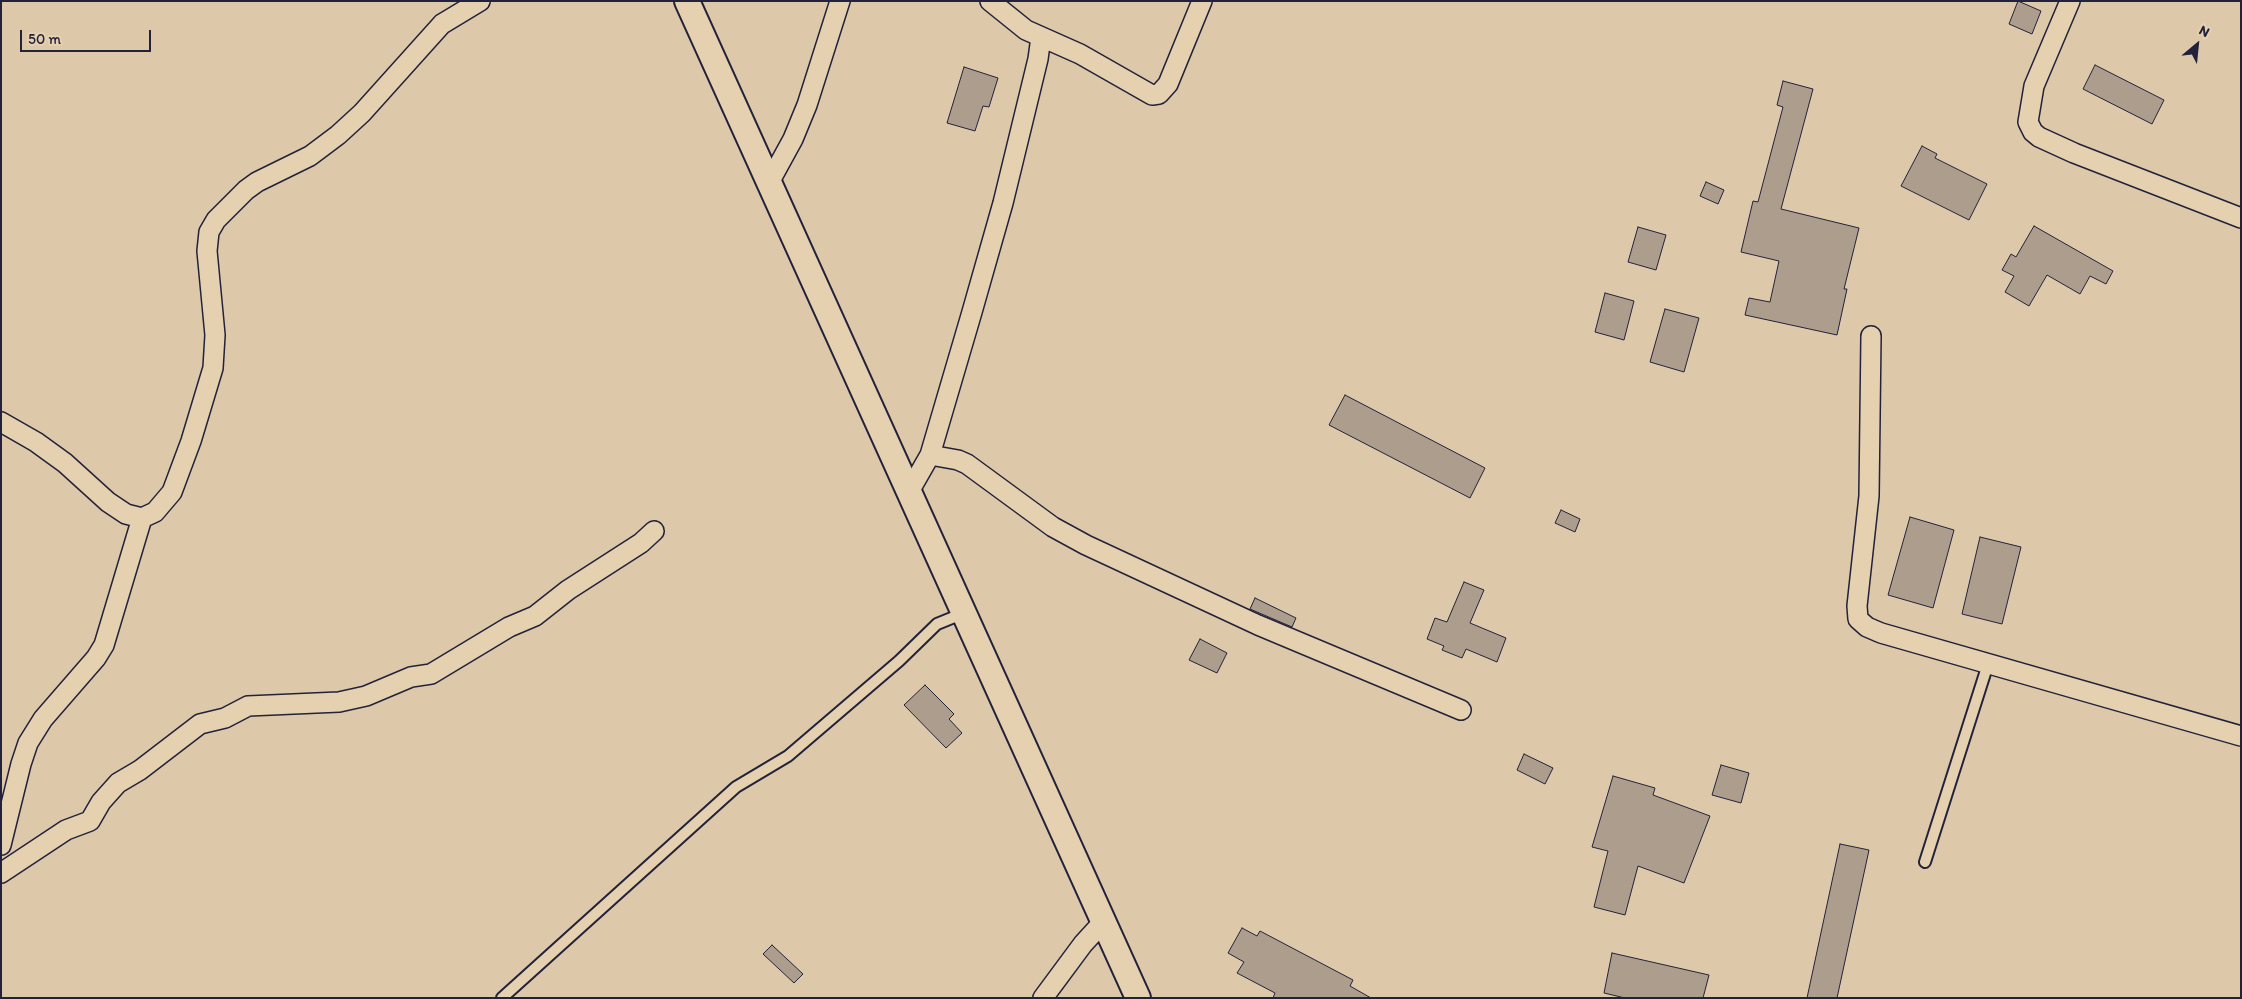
<!DOCTYPE html>
<style>
body{margin:0}
#map{position:relative;width:2242px;height:999px;overflow:hidden;background:#ddc9aa;font-family:Itim,sans-serif}
canvas{display:block}
.frame{position:absolute;inset:0;border:2px solid #22223b;pointer-events:none}
.north{position:absolute;left:2172px;top:20px;width:50px;height:50px;-webkit-text-stroke:4px #e5d0af;paint-order:stroke;rotate:28deg;font-size:14px;font-weight:700;line-height:20px;text-align:center;color:#22223b}
.north::after{content:'';display:block;margin:auto;width:18px;height:22px;background:#22223b;clip-path:polygon(50% 0,100% 100%,50% 72%,0 100%)}
.scale{position:absolute;left:20px;top:30px;width:131px;height:22px;box-sizing:border-box;border:2px solid #22223b;border-top:0;padding-left:6px;font-size:15px;line-height:18px;white-space:nowrap;color:#22223b;-webkit-text-stroke:4px #e5d0af;paint-order:stroke}
</style>
<div id="map">
<canvas width="2242" height="999"></canvas>
<div class="frame"></div>
<div class="north">N</div>
<div class="scale">50 m</div>
</div>
<script>
const c = document.querySelector('canvas').getContext('2d');
c.lineJoin = 'round';
function fillPath(path, color) { c.fillStyle = color; c.fill(path, 'evenodd'); }
const shape = rows => new Path2D(rows.map(r => 'M' + r).join(''));
function stroke(path, color, width, dash) { c.strokeStyle = color; c.lineWidth = width; c.lineCap = dash ? 'butt' : 'round'; c.setLineDash(dash || []); c.stroke(path); }
const building = shape([
 [2018,1,2041,11,2032,34,2009,24,2018,1],
 [2095,65,2164,100,2152,124,2083,89,2095,65],
 [964,67,998,78,989,107,983,106,975,131,947,123,964,67],
 [1783,81,1813,89,1781,209,1859,228,1844,289,1847,289,1837,335,1745,315,1749,298,1770,302,1779,261,1741,252,1753,201,1758,202,1783,107,1777,105,1783,81],
 [1922,146,1937,154,1935,158,1987,184,1969,220,1901,186,1922,146],
 [1706,182,1724,190,1718,204,1700,196,1706,182],
 [2034,226,2113,271,2106,284,2090,276,2080,294,2047,275,2029,306,2005,292,2014,276,2002,270,2011,254,2016,257,2034,226],
 [1638,227,1666,235,1656,270,1628,262,1638,227],
 [1605,293,1634,301,1624,340,1595,332,1605,293],
 [1665,309,1699,318,1684,372,1650,362,1665,309],
 [1345,395,1485,468,1470,498,1329,425,1345,395],
 [1561,510,1580,519,1575,532,1555,523,1561,510],
 [1910,517,1954,530,1933,608,1888,595,1910,517],
 [1980,537,2021,547,2002,624,1962,614,1980,537],
 [1464,582,1484,590,1470,623,1506,638,1497,662,1466,649,1462,658,1442,650,1444,646,1427,639,1435,618,1447,622,1464,582],
 [1255,598,1296,618,1292,627,1250,609,1255,598],
 [1200,639,1227,653,1217,673,1189,660,1200,639],
 [925,685,954,714,949,719,962,733,946,748,904,705,925,685],
 [1524,754,1553,768,1545,784,1517,770,1524,754],
 [1721,765,1749,773,1741,803,1712,795,1721,765],
 [1613,776,1655,788,1653,795,1710,816,1684,883,1638,866,1625,915,1594,907,1608,851,1592,847,1613,776],
 [1840,844,1869,850,1837,998,1807,998,1840,844],
 [1242,928,1257,936,1260,931,1353,980,1350,986,1371,998,1273,998,1275,993,1237,973,1244,962,1228,953,1242,928],
 [772,945,803,974,794,983,763,954,772,945],
 [1612,953,1709,975,1703,998,1625,998,1604,993,1612,953]
]);
const service = shape([
 [1925,862,1988,664],
 [502,998,736,787,788,756,899,661,937,624,964,613]
]);
const minor = shape([
 [990,1,1026,30,1080,54,1152,95,1159,94,1168,84,1202,1],
 [2070,1,2034,86,2028,122,2033,132,2039,137,2074,153,2241,218],
 [770,181,793,139,807,105,840,1],
 [1871,336,1869,496,1857,606,1858,619,1867,627,1881,633,2241,736],
 [1,422,36,442,65,463,108,502,126,514,142,518,155,512,172,492,191,441,213,368,215,335,207,251,209,232,216,220,246,190,257,182,310,156,338,135,362,113,442,24,480,1],
 [930,455,958,460,967,464,1053,527,1086,545,1258,625,1461,710],
 [910,490,930,455,972,312,1003,203,1038,59,1041,37],
 [1,845,21,764,28,743,43,719,96,658,104,645,142,518],
 [1,873,66,830,90,821,101,802,118,783,140,770,200,724,225,718,248,706,339,702,366,696,411,677,431,674,509,627,535,616,568,590,641,543,654,531],
 [1043,998,1083,944,1104,921]
]);
const tertiary = shape([
 [687,1,1138,998]
]);
fillPath(building, '#ac9d8d');
stroke(building, '#22223b', 1);
stroke(service, '#22223b', 14);
stroke(minor, '#22223b', 22);
stroke(tertiary, '#22223b', 28);
stroke(service, '#e5d0af', 10);
stroke(minor, '#e5d0af', 19);
stroke(tertiary, '#e5d0af', 24);
</script>
